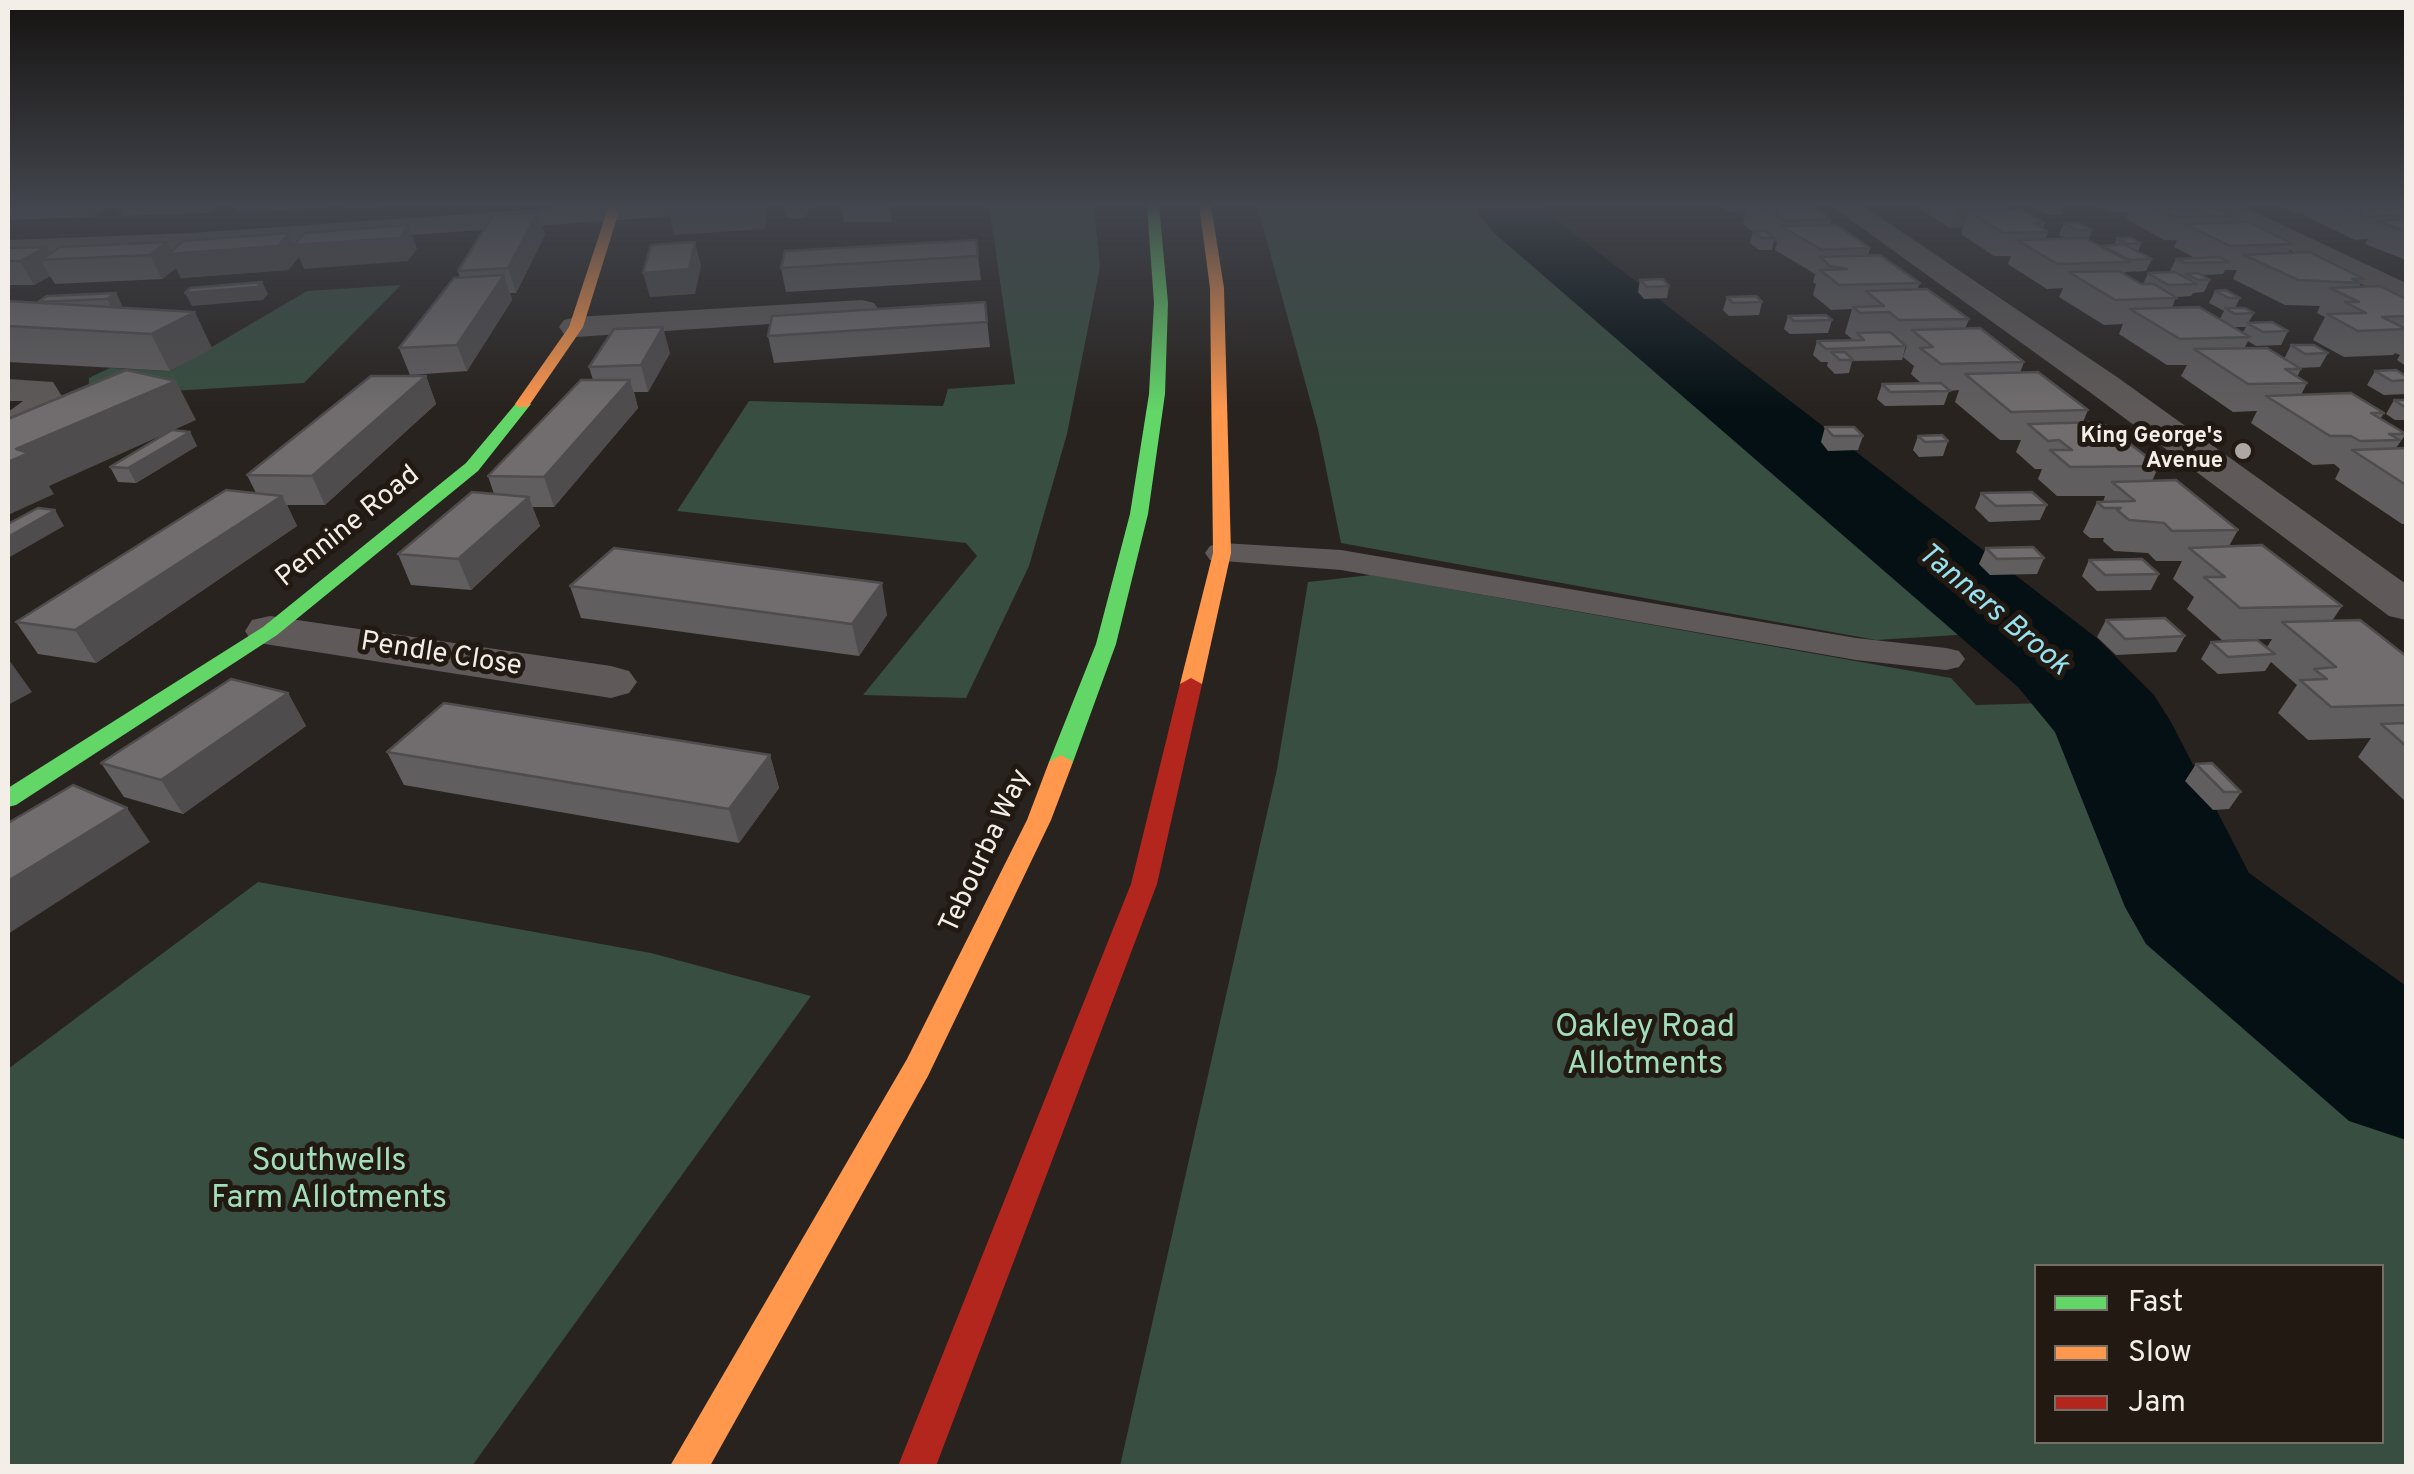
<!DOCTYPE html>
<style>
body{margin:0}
#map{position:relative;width:2414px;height:1474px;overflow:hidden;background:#28231f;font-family:Overpass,sans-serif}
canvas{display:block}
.frame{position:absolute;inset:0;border:10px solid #f3eee8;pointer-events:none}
.legend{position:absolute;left:2034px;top:1264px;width:350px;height:180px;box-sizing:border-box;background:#221a12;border:2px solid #766f68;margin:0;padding:12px 18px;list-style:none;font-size:30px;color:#f3eee8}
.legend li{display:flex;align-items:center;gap:20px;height:50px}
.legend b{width:50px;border:2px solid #766f68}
</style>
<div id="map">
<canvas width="2414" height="1474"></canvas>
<div class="frame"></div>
<ul class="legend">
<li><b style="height:12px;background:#63d668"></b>Fast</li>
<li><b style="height:12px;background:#ff974d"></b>Slow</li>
<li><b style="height:12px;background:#b3261e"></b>Jam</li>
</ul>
</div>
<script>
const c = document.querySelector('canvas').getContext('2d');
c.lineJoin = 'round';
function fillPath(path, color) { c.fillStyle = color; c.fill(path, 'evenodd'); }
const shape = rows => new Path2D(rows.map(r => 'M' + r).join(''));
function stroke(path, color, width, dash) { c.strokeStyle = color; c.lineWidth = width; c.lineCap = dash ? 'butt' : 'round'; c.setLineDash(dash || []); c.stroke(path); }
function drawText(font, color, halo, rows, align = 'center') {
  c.font = font + ' Overpass,sans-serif'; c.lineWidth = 10; c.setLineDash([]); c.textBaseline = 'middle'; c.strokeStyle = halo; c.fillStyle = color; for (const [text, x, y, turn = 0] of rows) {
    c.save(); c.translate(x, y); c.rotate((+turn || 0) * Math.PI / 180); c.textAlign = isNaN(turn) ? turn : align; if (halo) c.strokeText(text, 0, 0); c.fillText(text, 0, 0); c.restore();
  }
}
const green = shape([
 [989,205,1094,205,1100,267,1067,434,1029,566,966,698,863,695,977,556,966,543,677,511,749,401,943,406,948,389,1015,384],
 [1257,205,1492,205,1505,220,1930,574,1989,633,1876,640,1341,543,1318,429],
 [401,285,304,383,88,396,89,378,110,368,171,371,307,291],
 [1371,575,1951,678,1976,705,2049,703,2062,720,2150,890,2188,933,2406,1104,2406,1466,1120,1466,1277,769,1308,582],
 [2382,1266,2382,1442,2036,1442,2036,1266],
 [258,882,651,953,811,996,472,1466,8,1466,8,1069]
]);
const river = shape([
 [1472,205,1537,205,2098,639,2154,695,2171,722,2249,873,2406,986,2406,1140,2349,1121,2146,944,2125,907,2055,732,2018,687,1493,232,1472,205]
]);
const lane = shape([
 [1222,543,1341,550,1856,638,1946,648,1959,651,1965,659,1959,667,1946,670,1856,660,1341,570,1210,560,1205,553,1210,546,1222,543]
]);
const street = shape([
 [597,205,729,205,715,213,191,251,8,258,8,240,191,233,597,205],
 [783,205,811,205,806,217,796,219,786,217,783,205],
 [1830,205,1862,205,2117,377,2406,584,2406,620,2389,616,2091,393,1830,205],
 [2204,205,2240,205,2406,283,2406,305,2208,211,2204,205],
 [862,300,874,303,879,310,874,317,576,337,564,334,559,327,564,320,576,317,862,300],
 [8,379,53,382,63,398,50,421,8,439,8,412,23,401,8,401,8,379],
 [270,616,611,666,629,671,637,682,629,693,611,698,252,642,245,631,252,620,270,616]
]);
const fast = shape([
 [1147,205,1159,205,1168,303,1165,394,1148,514,1116,644,1073,762,1061,769,1049,762,1096,644,1130,514,1149,394,1154,303,1147,205],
 [518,401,531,404,478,471,277,635,16,805,8,807,8,788,263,627,466,463,518,401]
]);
const slow = shape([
 [609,205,621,205,583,327,528,407,518,407,515,404,569,327,609,205],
 [1199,205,1211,205,1224,288,1231,553,1202,684,1191,690,1180,684,1213,553,1210,288,1199,205],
 [1061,755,1073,762,1051,820,928,1076,710,1466,670,1466,907,1059,1027,820,1049,762,1061,755]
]);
const jam = shape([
 [1191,678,1202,684,1157,884,936,1466,898,1466,1131,884,1180,684,1191,678]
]);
const wall = shape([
 [8,205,112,205,93,217,9,220,8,217],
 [116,205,220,205,209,213,122,216],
 [234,205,325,205,322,208,237,212],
 [347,205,414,205,348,208],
 [841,205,889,205,892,222,844,222],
 [1721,205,1811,205,1831,219,1830,225,1870,248,1868,256,1920,283,1917,290,1969,319,1965,329,2024,362,2020,373,2088,410,2083,422,2159,466,2152,481,2238,530,2229,546,2342,606,2332,621,2406,656,2406,802,2358,757,2371,738,2308,740,2278,713,2297,685,2271,662,2265,671,2218,674,2201,659,2211,642,2267,647,2272,639,2222,640,2187,609,2194,597,2173,579,2182,561,2156,561,2148,553,2114,551,2103,541,2104,538,2090,538,2083,532,2097,502,2103,502,2105,496,2057,496,2038,479,2042,469,2035,469,2016,452,2021,440,2000,440,1955,402,1959,390,1949,391,1944,405,1885,406,1877,399,1882,384,1922,384,1911,374,1914,366,1903,357,1907,345,1906,345,1902,360,1852,361,1849,373,1835,374,1827,366,1828,362,1821,362,1813,355,1817,341,1855,340,1855,339,1852,339,1845,333,1852,309,1831,310,1813,295,1816,284,1813,282,1815,274,1775,250,1777,242,1774,240,1772,250,1759,250,1750,243,1753,231,1762,231,1750,230,1743,224,1745,214,1742,211,1728,212],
 [1920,205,2010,205,2008,210,2045,223,2043,229,2048,232,2045,239,2066,239,2059,235,2064,223,2092,230,2088,240,2102,247,2114,245,2117,238,2141,243,2138,252,2152,259,2146,271,2125,272,2124,274,2143,284,2148,273,2172,272,2170,271,2176,259,2195,258,2174,247,2177,240,2164,240,2126,219,2129,212,2109,212,2096,205,2209,205,2232,216,2229,222,2293,244,2288,253,2364,279,2359,287,2406,299,2406,366,2397,360,2400,355,2395,353,2393,355,2344,357,2313,340,2325,317,2317,313,2320,306,2285,305,2233,279,2237,270,2225,270,2223,274,2202,275,2210,280,2204,292,2193,293,2191,296,2176,297,2172,308,2220,319,2224,311,2209,303,2215,291,2240,298,2235,308,2254,313,2248,323,2288,331,2281,345,2256,346,2248,341,2244,349,2284,359,2291,345,2328,353,2320,367,2298,368,2301,369,2297,377,2307,383,2301,395,2384,413,2380,419,2406,434,2396,448,2406,448,2406,524,2402,524,2335,479,2340,469,2334,464,2313,465,2251,423,2257,411,2233,412,2181,376,2187,365,2167,365,2119,334,2123,324,2104,325,2059,297,2063,288,2047,289,2008,264,2011,256,1994,256,1961,234,1963,227,1950,228,1919,208],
 [2233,327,2246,327,2243,332],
 [2029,205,2064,205,2060,215,2048,215],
 [2278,205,2397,205,2406,209,2406,260,2365,244,2368,239,2355,240,2303,215,2304,212,2294,213],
 [538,212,545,235,516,293,510,293,512,300,467,371,410,375,399,348,460,278,458,271],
 [289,233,299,257,288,270,181,278,176,268,162,279,55,284,50,276,34,285,8,285,8,248,50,254,172,252],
 [976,240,981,280,786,292,781,268],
 [1640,280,1669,286,1667,298,1644,299,1638,292],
 [116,293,122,306,120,308,212,348,170,371,8,362,8,301,38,303,38,302],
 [1727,297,1762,302,1759,315,1729,316,1723,310],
 [985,302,990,347,774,363,768,336],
 [1788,316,1832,320,1828,333,1790,334,1784,329],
 [670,353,648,392,634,392,638,408,554,507,532,507,540,526,471,590,411,585,398,554,494,494,488,476,593,380,589,367],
 [2375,371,2406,376,2406,394,2384,395,2367,385],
 [426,376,436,404,325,505,287,505,297,526,96,663,38,654,16,622,256,493,247,475],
 [2394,400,2406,400,2406,420,2395,420,2386,414],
 [1825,427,1863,436,1858,450,1828,451,1821,442],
 [190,432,197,446,136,483,118,482,110,467],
 [1918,436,1948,441,1943,456,1919,457,1913,450],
 [1981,493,2047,505,2040,520,1989,522,1975,508],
 [1986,548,2044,558,2037,574,1990,575,1979,564],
 [2089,560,2159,574,2151,590,2097,591,2082,576],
 [570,586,887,615,859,656,581,618],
 [2106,620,2185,636,2176,652,2116,655,2097,637],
 [288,693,306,726,183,814,124,797,101,763],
 [387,752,770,755,779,788,739,843,404,785],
 [2196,764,2241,792,2229,809,2213,810,2185,781]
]);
const shadedWall = shape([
 [87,205,112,205,93,217],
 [205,205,220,205,209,213],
 [764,205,766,217,765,229,674,235,669,212],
 [1967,205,2010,205,2003,223,1969,211,1963,227,1950,228,1958,206],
 [538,212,545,235,516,293,508,268],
 [408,225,417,249,408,261,304,269,294,245],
 [289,233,299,257,288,270,181,278,176,268,162,279,150,255,167,242,173,254],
 [695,242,701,266,695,294,650,297,643,273],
 [46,247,53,260,41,260,50,276,34,285,20,261],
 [504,275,512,300,467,371,457,345],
 [262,282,268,294,263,300,192,306,185,293],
 [116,293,122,306,114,312,107,299],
 [195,312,212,348,170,371,151,334],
 [663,327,670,353,648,392,641,365],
 [426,376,436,404,325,505,312,476],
 [630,380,638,408,554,507,544,477],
 [176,381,196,420,49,486,54,494,8,515,8,462,16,449],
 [190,432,197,446,136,483,128,468],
 [282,496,297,526,96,663,75,630],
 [529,497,540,526,471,590,458,559],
 [55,510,64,526,8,558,8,537],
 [882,583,887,615,859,656,852,624],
 [9,660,32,692,8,705,8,661],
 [288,693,306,726,183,814,161,780],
 [770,755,779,788,739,843,729,809],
 [127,808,150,842,8,934,8,881]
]);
const building = shape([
 [671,205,761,205,669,212,671,205],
 [1753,205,1811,205,1831,219,1785,221,1768,208,1756,207,1753,205],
 [2151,205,2209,205,2232,216,2174,217,2151,205],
 [2342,205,2397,205,2406,209,2406,215,2368,217,2342,205],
 [2022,210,2045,223,2034,223,2048,232,2003,233,1969,211,2022,210],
 [538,212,508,268,458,271,493,215,538,212],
 [2406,219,2406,232,2378,221,2406,219],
 [2249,222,2293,244,2230,246,2185,224,2249,222],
 [2064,223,2079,223,2092,230,2076,230,2064,223],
 [408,225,400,238,294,245,305,233,408,225],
 [1837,225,1870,248,1822,250,1781,226,1837,225],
 [1753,231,1765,231,1775,238,1762,238,1753,231],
 [289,233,278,246,169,254,183,241,289,233],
 [2085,238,2130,262,2057,264,2017,240,2085,238],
 [2117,238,2131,238,2141,243,2127,244,2117,238],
 [976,240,978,256,781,268,785,251,976,240],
 [167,242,150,255,41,260,60,247,167,242],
 [695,242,689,269,643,273,651,245,695,242],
 [2123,244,2152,259,2130,260,2102,246,2123,244],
 [46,247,20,261,8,261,8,248,46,247],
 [2309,252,2364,279,2352,279,2360,283,2298,280,2244,255,2309,252],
 [1880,255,1920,283,1839,285,1820,270,1847,269,1830,266,1820,257,1880,255],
 [2219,257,2229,262,2186,263,2176,259,2219,257],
 [2119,271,2141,284,2154,284,2177,298,2115,300,2069,272,2119,271],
 [2175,272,2197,284,2168,285,2148,273,2175,272],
 [2198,273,2210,280,2198,280,2186,274,2198,273],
 [504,275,457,345,399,348,454,278,504,275],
 [1663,279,1669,286,1647,287,1640,280,1663,279],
 [262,282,257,287,185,293,190,288,262,282],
 [2380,286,2406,299,2406,316,2382,317,2406,329,2358,331,2327,314,2366,313,2345,302,2359,302,2330,288,2380,286],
 [1927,289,1969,319,1899,320,1889,312,1860,313,1853,307,1884,306,1866,291,1927,289],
 [2226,290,2240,298,2229,298,2215,291,2226,290],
 [116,293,107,299,38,302,47,296,116,293],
 [1756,296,1762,302,1733,303,1727,297,1756,296],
 [8,301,195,312,151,334,8,326,8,301],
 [985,302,987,322,768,336,772,316,985,302],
 [2199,307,2250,337,2180,339,2130,309,2199,307],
 [2225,308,2245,308,2254,313,2235,314,2225,308],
 [1826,315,1832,320,1794,321,1788,316,1826,315],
 [2272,322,2288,331,2263,332,2247,323,2272,322],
 [663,327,641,365,589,367,614,329,663,327],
 [1980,328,2024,362,1941,364,1920,348,1933,347,1912,330,1980,328],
 [1890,332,1906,346,1826,349,1817,341,1864,340,1857,333,1890,332],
 [2291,345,2314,345,2328,353,2305,354,2291,345],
 [2267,348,2301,369,2285,369,2307,383,2248,384,2194,349,2267,348],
 [1831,352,1845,352,1853,360,1840,360,1831,352],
 [126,370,176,381,16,449,29,453,8,462,8,419,126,370],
 [2396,370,2406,376,2406,380,2392,381,2375,371,2396,370],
 [2038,372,2088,410,2011,412,1965,374,2038,372],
 [371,376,426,376,312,476,247,475,371,376],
 [581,380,630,380,544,477,488,476,581,380],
 [1941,383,1950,391,1890,392,1882,384,1941,383],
 [2351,393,2384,413,2371,413,2406,434,2389,434,2400,440,2360,441,2351,436,2330,436,2266,396,2351,393],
 [2394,400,2406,400,2406,405,2403,406,2394,400],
 [2101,422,2159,466,2070,467,2050,450,2072,450,2059,440,2048,441,2028,424,2101,422],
 [1825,427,1854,427,1863,436,1833,436,1825,427],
 [172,430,190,432,128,468,110,467,172,430],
 [1942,435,1948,441,1925,442,1918,436,1942,435],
 [2406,448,2406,485,2352,450,2406,448],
 [2176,480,2238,530,2172,531,2164,523,2129,520,2117,510,2121,508,2104,508,2097,502,2135,501,2112,482,2176,480],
 [226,490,282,496,75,630,16,622,226,490],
 [472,492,529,497,458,559,398,554,472,492],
 [2032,492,2047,505,1996,506,1981,493,2032,492],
 [38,508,55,510,8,537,8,524,38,508],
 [2262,545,2342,606,2240,608,2204,577,2225,577,2189,548,2262,545],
 [2033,547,2044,558,1997,559,1986,548,2033,547],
 [614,548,882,583,852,624,570,586,614,548],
 [2142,559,2159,574,2105,575,2089,560,2142,559],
 [2165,618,2185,636,2125,639,2106,620,2165,618],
 [2360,620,2406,656,2406,705,2331,707,2300,680,2327,679,2314,669,2336,667,2282,622,2360,620],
 [2257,640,2275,654,2228,657,2211,642,2257,640],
 [231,679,288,693,161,780,101,763,231,679],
 [444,703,770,755,729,809,387,752,444,703],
 [2406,723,2406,746,2381,724,2406,723],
 [2212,763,2241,792,2224,792,2196,764,2212,763],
 [73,785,127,808,8,881,8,823,73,785]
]);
const markers = [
 [2243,451,10,"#aca7a2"]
];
const farPoinames = [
 ["King George's",2223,438],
 ["Avenue",2223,463]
];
const streetNames = [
 ["Pennine Road",349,528,-39],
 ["Pendle Close",441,656,9],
 ["Tebourba Way",987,852,-65]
];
const waterNames = [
 ["Tanners Brook",1992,611,40]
];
const nearParknames = [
 ["Oakley Road",1645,1030],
 ["Allotments",1645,1067],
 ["Southwells",329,1164],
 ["Farm Allotments",329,1201]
];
fillPath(green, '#374e40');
fillPath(river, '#041013');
fillPath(lane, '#5f5a59');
fillPath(street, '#5f5a59');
fillPath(fast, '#63d668');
fillPath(slow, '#ff974d');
fillPath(jam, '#b3261e');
fillPath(wall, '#615e5f');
fillPath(shadedWall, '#4f4c4d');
fillPath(building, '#716d6e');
stroke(building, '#4f4c4d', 2.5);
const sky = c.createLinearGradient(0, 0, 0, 411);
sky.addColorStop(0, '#161311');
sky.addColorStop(0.5, '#42454d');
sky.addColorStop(1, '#42454d00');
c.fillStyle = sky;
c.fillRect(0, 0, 2414, 411);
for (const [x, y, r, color] of markers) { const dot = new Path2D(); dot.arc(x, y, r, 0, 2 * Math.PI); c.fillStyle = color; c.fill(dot); stroke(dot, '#221a12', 4); }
drawText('bold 22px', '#f3eee8', '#221a12', farPoinames, 'right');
drawText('28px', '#f3eee8', '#221a12', streetNames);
drawText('italic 30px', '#97e2f1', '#221a12', waterNames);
drawText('32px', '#a2debc', '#221a12', nearParknames);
</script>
